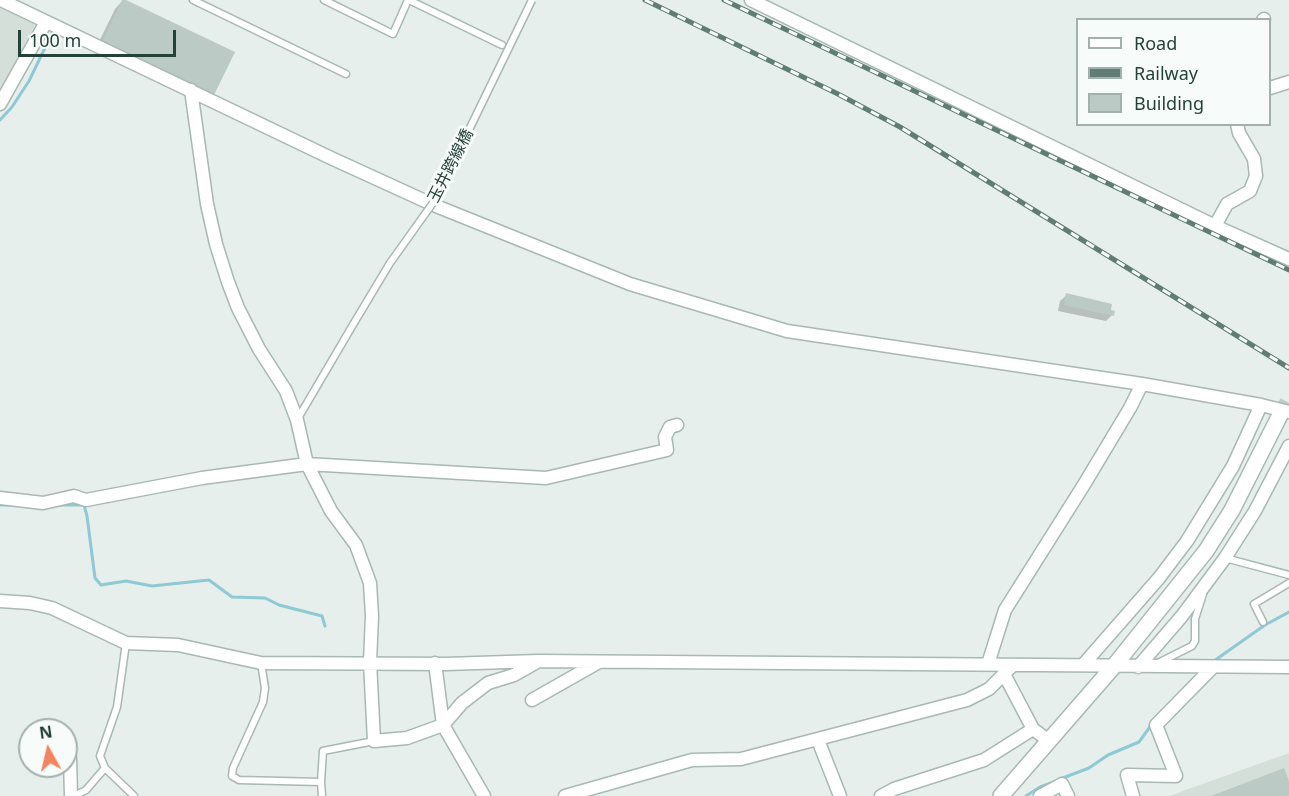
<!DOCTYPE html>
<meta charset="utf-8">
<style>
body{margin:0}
#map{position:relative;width:1289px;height:796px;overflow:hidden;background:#e6efeb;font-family:"Noto Sans",sans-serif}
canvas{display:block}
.legend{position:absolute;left:1076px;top:18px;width:195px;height:108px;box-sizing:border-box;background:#f7fbf9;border:2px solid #a3b1ad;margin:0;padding:8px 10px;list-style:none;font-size:18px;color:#24423a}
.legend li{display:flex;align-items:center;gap:12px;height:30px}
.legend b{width:30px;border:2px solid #a3b1ad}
.north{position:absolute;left:18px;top:718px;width:60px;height:60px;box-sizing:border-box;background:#f7fbf9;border:2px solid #a3b1ad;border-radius:50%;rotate:352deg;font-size:16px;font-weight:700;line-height:24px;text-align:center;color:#24423a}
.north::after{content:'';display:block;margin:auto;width:21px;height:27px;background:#f4845f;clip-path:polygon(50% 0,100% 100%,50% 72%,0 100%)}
.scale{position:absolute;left:18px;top:30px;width:158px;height:27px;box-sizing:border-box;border:3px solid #24423a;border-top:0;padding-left:8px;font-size:18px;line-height:21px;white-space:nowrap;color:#24423a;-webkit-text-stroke:4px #f7fbf9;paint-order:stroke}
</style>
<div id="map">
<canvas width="1289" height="796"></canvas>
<ul class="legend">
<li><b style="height:8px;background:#fff"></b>Road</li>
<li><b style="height:8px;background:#5f7d75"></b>Railway</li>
<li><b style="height:16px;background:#bbcac4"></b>Building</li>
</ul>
<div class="north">N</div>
<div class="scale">100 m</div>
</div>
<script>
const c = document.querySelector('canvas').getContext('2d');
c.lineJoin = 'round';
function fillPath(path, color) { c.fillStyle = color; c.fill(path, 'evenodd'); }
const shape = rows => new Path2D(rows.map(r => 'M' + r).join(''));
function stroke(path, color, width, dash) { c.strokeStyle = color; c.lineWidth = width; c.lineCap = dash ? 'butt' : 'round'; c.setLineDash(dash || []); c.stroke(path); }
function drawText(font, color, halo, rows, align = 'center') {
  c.font = font + ' "Noto Sans","Noto Sans JP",sans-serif'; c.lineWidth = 6; c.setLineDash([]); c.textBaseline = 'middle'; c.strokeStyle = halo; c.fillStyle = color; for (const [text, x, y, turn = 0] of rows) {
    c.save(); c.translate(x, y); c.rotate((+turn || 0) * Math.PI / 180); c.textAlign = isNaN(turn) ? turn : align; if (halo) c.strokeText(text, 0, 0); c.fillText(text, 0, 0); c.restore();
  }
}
const built = shape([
 [0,6,36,23,0,92],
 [1289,753,1289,796,1169,796]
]);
const shadow = shape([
 [123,0,213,94,205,103,95,50,115,9],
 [1067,295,1109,311,1112,315,1106,321,1058,311,1060,301]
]);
const stream = shape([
 [0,120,12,107,29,81,54,29],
 [0,505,13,505],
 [61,505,84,505,87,516,95,578,101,585,126,581,152,586,209,580,232,597,265,598,279,605,322,616,325,626],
 [1211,663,1265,625,1289,612],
 [1060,779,1089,768,1108,755,1139,742,1152,724],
 [1026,796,1040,787,1054,782]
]);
const building = shape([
 [122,0,126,0,235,52,214,95,102,42],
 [1066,293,1112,304,1111,310,1115,311,1114,316,1064,305],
 [1284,768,1289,781,1289,796,1211,796]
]);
const tertiaryTunnel = shape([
 [1280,415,1289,398]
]);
const service = shape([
 [193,0,346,74],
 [324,0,393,34,408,0],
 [409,0,502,45],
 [297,420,354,323],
 [1225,558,1289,575],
 [1263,622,1254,604,1289,583],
 [126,643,117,707,100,756,105,768,134,796],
 [261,663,265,688,263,702,233,768,232,776,239,780,321,782,323,751,374,741],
 [1158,663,1192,646,1195,641,1195,619,1203,594],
 [321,782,322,796],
 [74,796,86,790,105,768]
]);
const minor = shape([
 [1,0,331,158,436,206,630,284,787,331,1142,384,1261,405,1289,412],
 [751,0,1215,226,1289,259],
 [1263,20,1264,19],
 [1270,88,1289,82],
 [191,90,207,204,216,244,228,282,238,308,259,349,286,391,297,420,307,464,331,511,356,545,370,583,372,616,370,662,374,741,407,738,443,725,462,703,488,683,514,675,537,662],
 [0,104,46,22],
 [1215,226,1227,204,1250,191,1256,176,1254,159,1239,133,1237,124],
 [0,498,43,503,74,496,86,500,202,478,307,464,546,478,667,450,665,437,670,427,677,425],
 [0,601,30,603,52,608,126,643,178,645,261,663,446,664,538,661,1289,667],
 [435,663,443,725,484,796],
 [988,664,1005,610,1085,483,1130,408,1142,384],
 [1083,665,1159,578,1187,541,1233,466,1261,405],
 [1138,667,1182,616,1225,558,1255,511,1289,446],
 [1004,674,1033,729],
 [532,700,599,662],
 [818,740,840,796],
 [70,758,71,796],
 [565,796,692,760,741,759,967,700,989,689,1013,665],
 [881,796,894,789,984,760,1033,729,1049,741],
 [1040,796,1062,784,1068,796],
 [1133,796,1127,775,1176,776,1156,725,1213,667]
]);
const tertiary = shape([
 [1001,796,1114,666,1206,551,1232,510,1280,415]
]);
const rail = shape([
 [645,0,838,94,900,127,1289,368],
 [724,0,1289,270]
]);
const serviceBridge = shape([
 [354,323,390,263,435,200,532,0]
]);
const streetNames = [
 ["玉井跨線橋",451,166,-63]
];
fillPath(built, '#d4dfda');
fillPath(shadow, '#0003');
stroke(stream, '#8ec9d4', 3);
fillPath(building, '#bbcac4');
stroke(tertiaryTunnel, '#bfccc8', 15, [15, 8]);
stroke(service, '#a8b8b2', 9);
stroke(minor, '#a8b8b2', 15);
stroke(tertiary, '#a8b8b2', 18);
stroke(service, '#fff', 6);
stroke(minor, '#fff', 12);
stroke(tertiary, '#fff', 15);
stroke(rail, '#5f7d75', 5);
stroke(rail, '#f7fbf9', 3, [9]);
stroke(serviceBridge, '#a8b8b2', 9, []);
stroke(serviceBridge, '#fff', 6);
drawText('16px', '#24423a', '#f7fbf9', streetNames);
</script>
